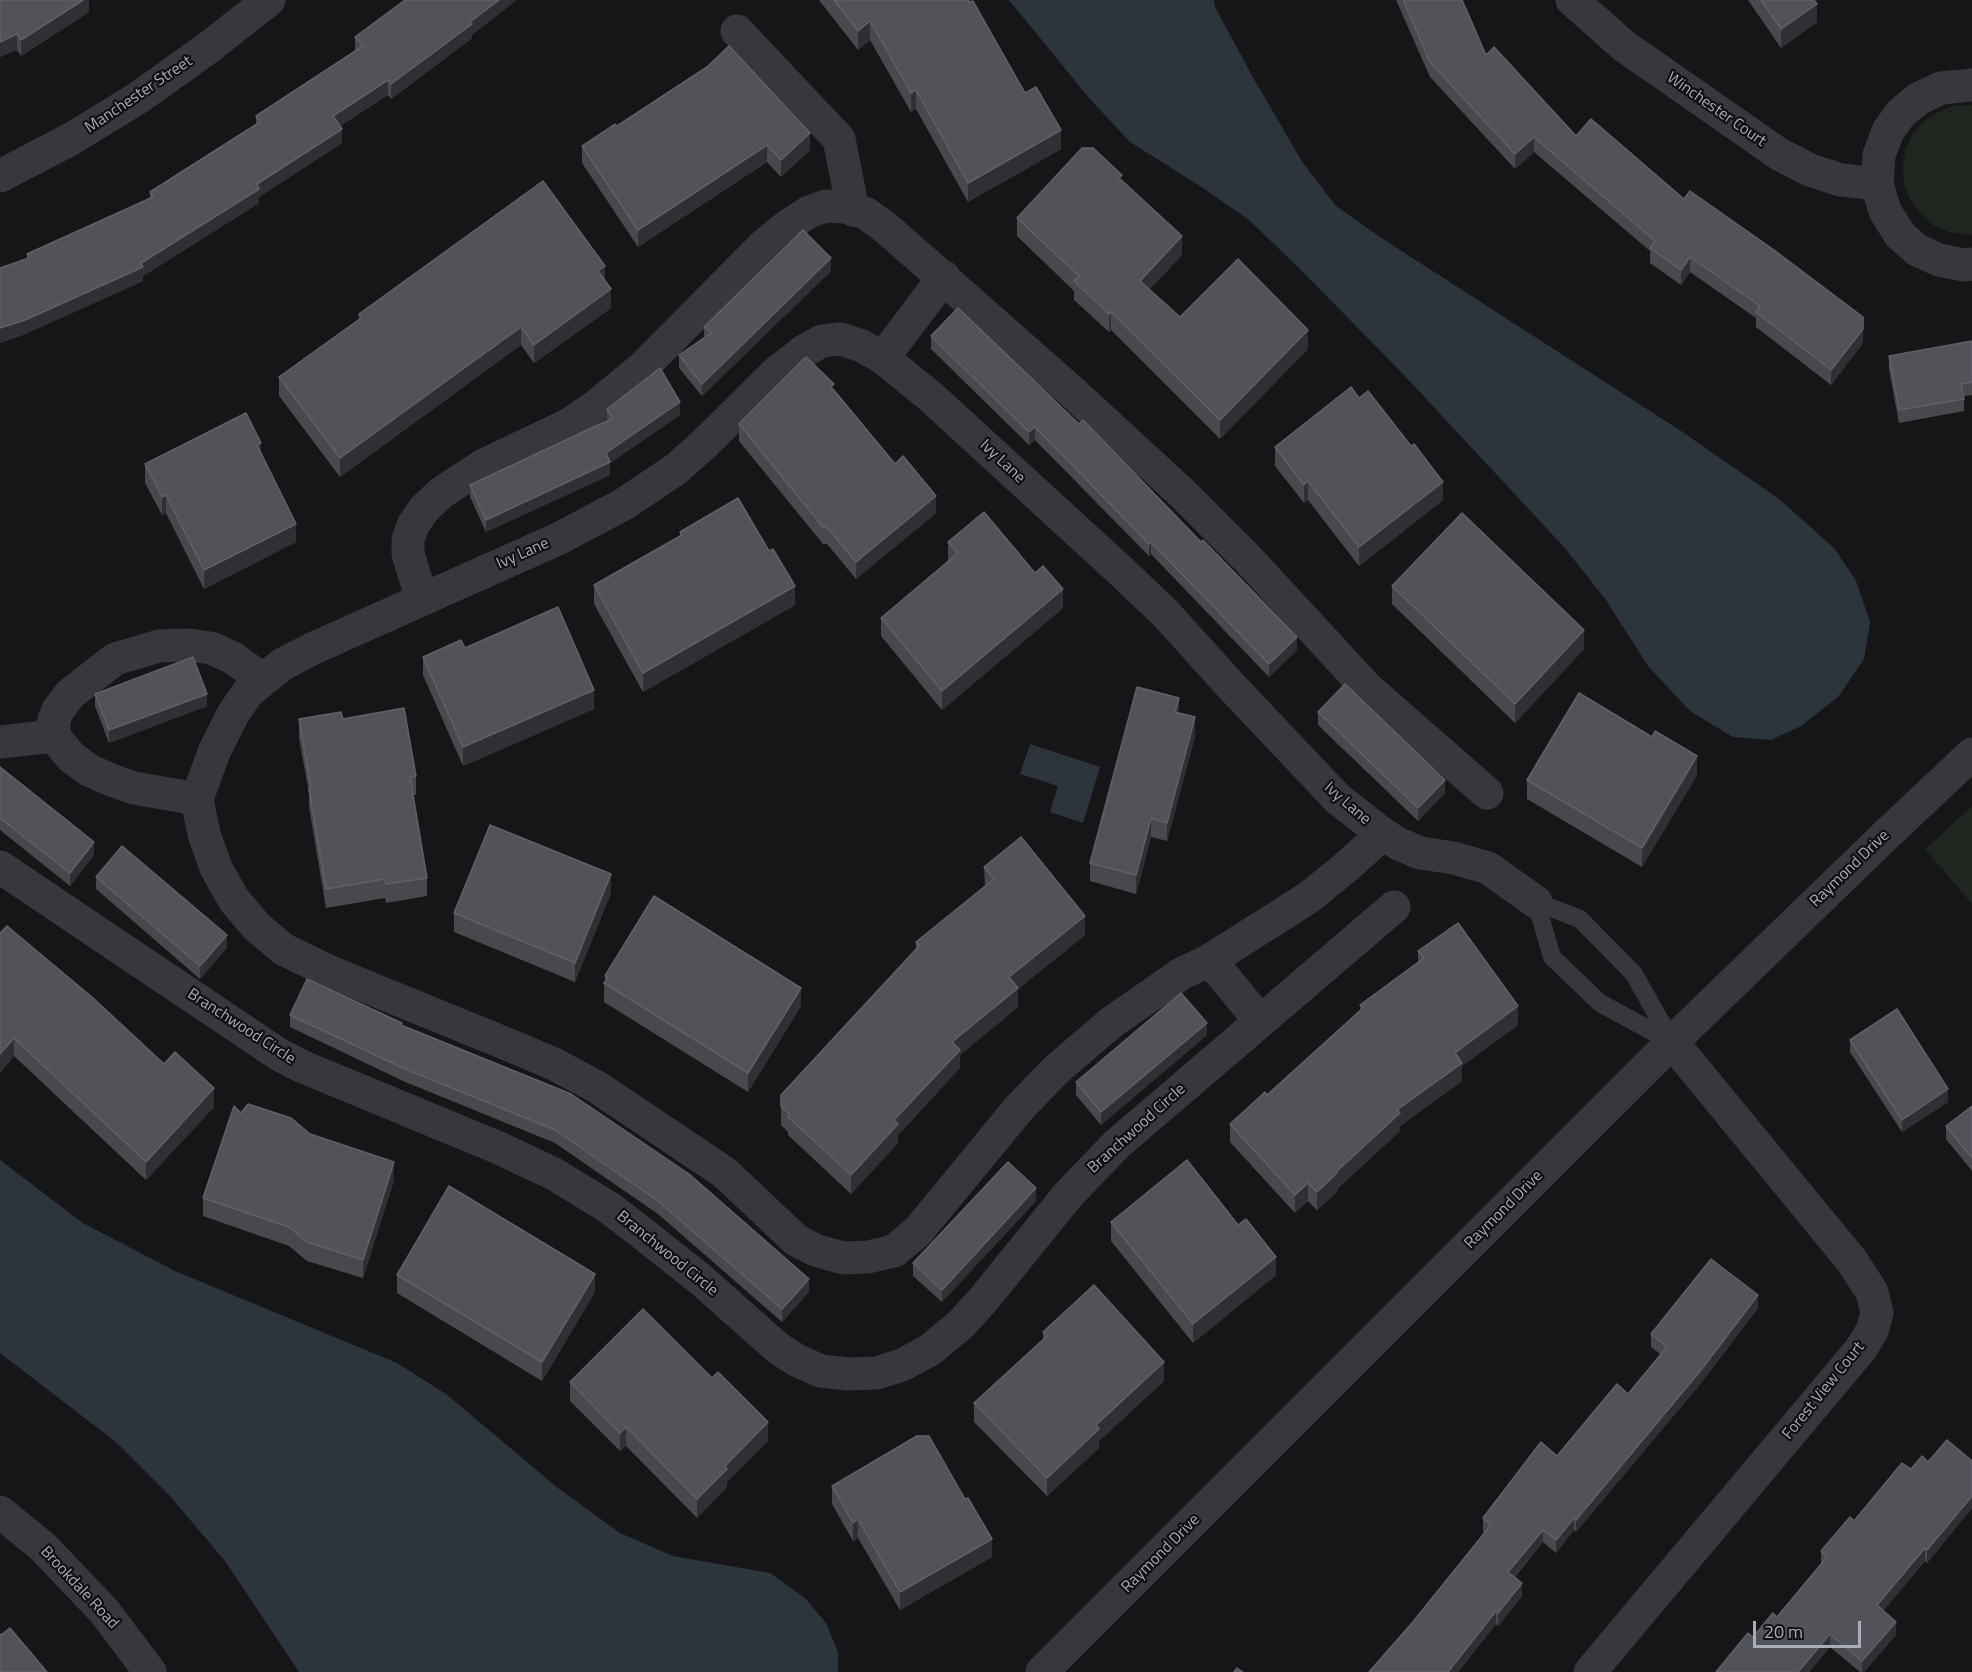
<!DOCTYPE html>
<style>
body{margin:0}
#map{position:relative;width:1972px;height:1672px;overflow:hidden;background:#161618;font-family:"Titillium Web",sans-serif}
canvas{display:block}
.scale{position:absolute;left:1753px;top:1621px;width:108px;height:27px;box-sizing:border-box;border:3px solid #a8adb8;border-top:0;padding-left:8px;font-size:18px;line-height:21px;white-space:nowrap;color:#a8adb8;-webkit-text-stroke:4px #111113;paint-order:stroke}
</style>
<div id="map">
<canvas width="1972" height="1672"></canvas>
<div class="scale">20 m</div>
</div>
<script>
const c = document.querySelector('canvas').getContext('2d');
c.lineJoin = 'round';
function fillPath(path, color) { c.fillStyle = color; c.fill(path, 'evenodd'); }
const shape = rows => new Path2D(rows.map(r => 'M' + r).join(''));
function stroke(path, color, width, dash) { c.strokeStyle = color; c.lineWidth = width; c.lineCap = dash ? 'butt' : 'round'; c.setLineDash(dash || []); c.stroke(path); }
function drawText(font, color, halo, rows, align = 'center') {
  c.font = font + ' "Titillium Web",sans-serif'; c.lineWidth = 4.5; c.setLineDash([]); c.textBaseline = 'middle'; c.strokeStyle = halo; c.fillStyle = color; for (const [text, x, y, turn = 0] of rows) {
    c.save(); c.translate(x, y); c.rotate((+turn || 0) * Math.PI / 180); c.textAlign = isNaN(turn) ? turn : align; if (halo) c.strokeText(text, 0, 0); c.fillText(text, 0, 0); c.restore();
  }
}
const green = shape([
 [1972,105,1972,234,1966,235,1949,232,1933,225,1921,214,1911,201,1904,185,1903,168,1905,151,1912,135,1923,122,1936,113,1952,106],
 [1972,806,1972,904,1925,849]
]);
const water = shape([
 [1009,0,1214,0,1215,7,1255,81,1303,163,1336,206,1383,239,1681,431,1779,499,1835,549,1856,581,1870,622,1864,659,1838,697,1801,726,1771,740,1733,737,1690,711,1648,666,1606,600,1564,547,1404,375,1299,268,1249,220,1200,186,1130,142,1090,99],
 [1030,744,1100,767,1083,823,1050,812,1058,786,1020,774],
 [0,1160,83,1223,175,1271,397,1363,446,1394,558,1488,620,1533,673,1556,770,1573,805,1598,826,1623,838,1652,838,1672,299,1672,225,1561,170,1496,116,1442,0,1353]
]);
const service = shape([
 [1536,902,1552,957,1600,1003,1672,1042],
 [1536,902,1580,919,1634,974,1672,1042]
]);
const minor = shape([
 [1572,0,1624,46,1779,154,1810,170,1841,180,1877,184],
 [737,31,839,139,853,210],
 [1972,85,1941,88,1918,99,1901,113,1888,131,1879,155,1877,184,1885,211,1900,235,1917,250,1939,260,1964,265,1972,264],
 [0,176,71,139,138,98,208,48,269,0],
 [883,358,944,277],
 [422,599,408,554,408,540,413,525,424,509,441,493,482,466,568,425,596,406,642,368,763,246,786,227,809,212,826,206,845,207,865,213,885,227,1070,390,1182,493,1248,559,1367,688,1487,793],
 [54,736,71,757,89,770,111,780,134,788,197,799,204,834,216,868,234,900,257,927,283,949,328,971,514,1047,554,1064,597,1087,725,1173,796,1240,815,1250,843,1258,868,1257,894,1251,918,1231,1020,1107,1057,1069,1112,1022,1181,974,1210,960,1308,898,1345,868,1383,834],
 [54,736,54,720,58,710,70,694,115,659,159,646,188,645,211,648,233,658,262,679],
 [0,742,54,736],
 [197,799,214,752,233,714,248,692,283,664,314,648,560,538,624,504,676,469,703,445,778,371,804,351,822,341,841,339,862,346,883,358,931,397,1123,573,1165,613,1232,687,1338,799,1383,834,1399,844,1420,853,1454,858,1488,868,1536,902],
 [0,867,278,1054,301,1066,499,1148,554,1174,608,1207,637,1229,700,1279,779,1349,798,1361,821,1371,848,1374,877,1373,902,1365,930,1350,961,1324,983,1300,1068,1195,1117,1144,1394,907],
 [1210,960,1260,1021],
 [0,1512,43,1547,104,1611,150,1672],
 [1590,1672,1860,1350,1872,1331,1877,1313,1872,1292,1852,1261,1672,1042]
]);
const tertiary = shape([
 [1042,1672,1672,1042,1887,834,1972,754]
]);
const wall = shape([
 [0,0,89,0,89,12,21,56,17,50,0,57],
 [819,0,968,0,1025,93,1061,149,968,202,916,109,911,112,870,40,858,50],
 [1396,0,1462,0,1486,55,1576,136,1684,199,1863,343,1831,385,1756,327,1756,318,1690,272,1681,285,1650,263,1650,251,1534,152,1515,169,1430,77],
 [1748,0,1814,0,1817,22,1781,48],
 [472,35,472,38,391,99,388,95,340,126,342,143,259,197,259,203,143,276,143,281,25,334,0,343,0,268,27,259,27,254,150,198,150,192,256,125,256,116,355,51,355,37],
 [617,126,810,150,781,177,767,162,638,247,582,163,582,146],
 [1122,180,1182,255,1149,290,1180,317,1308,349,1220,439,1111,330,1109,332,1074,300,1074,291,1017,236,1017,218],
 [831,271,702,396,679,368,679,355,704,338,704,327],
 [605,280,611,308,534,363,521,345,340,477,279,396,279,377,359,320,359,314],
 [931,336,1297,650,1269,677,1151,554,1149,556,1035,440,1029,445,931,349],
 [1972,341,1972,395,1964,396,1964,411,1899,423,1889,369,1889,356],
 [834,389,936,513,856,579,827,544,823,544,739,441,739,424],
 [607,409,680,415,610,463,610,475,486,532,470,497,470,485,607,421],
 [1275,447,1443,500,1359,566,1308,500,1304,503,1275,466],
 [261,453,296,542,204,589,166,513,162,515,145,483,145,464],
 [680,532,769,551,795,605,643,692,594,604,594,585,680,536],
 [948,542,1063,608,942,710,881,636,881,618,948,561],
 [1392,586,1584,649,1515,723,1392,604],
 [465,648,594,709,463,766,423,675,423,657],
 [95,694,207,706,109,743,95,706],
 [1318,712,1445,793,1418,821,1318,725],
 [1179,713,1195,736,1167,841,1151,837,1136,894,1090,881,1090,863],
 [299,719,343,719,416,776,416,795,413,795,427,878,427,896,386,903,385,898,326,908,309,807,309,793,299,738],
 [0,767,94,855,70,886,0,830],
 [1697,775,1642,867,1527,799,1527,780],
 [984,867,1085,935,1018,989,1018,1007,960,1055,960,1068,898,1135,898,1143,851,1194,788,1135,788,1132,781,1125,781,1095,916,949,916,942,985,886],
 [96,877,227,948,200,979,96,889],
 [611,893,575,982,454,932,454,913],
 [0,933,164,1064,214,1107,146,1180,14,1056,0,1073],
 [1418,951,1518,1025,1462,1066,1462,1081,1400,1126,1400,1131,1337,1189,1337,1192,1317,1210,1308,1201,1295,1213,1230,1142,1230,1124,1267,1095,1360,1010,1360,1005,1418,962],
 [605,976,801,1006,748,1092,604,1002,604,983,605,981],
 [290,1015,402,1026,809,1292,782,1322,658,1214,555,1143,403,1081,290,1027],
 [1207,1035,1101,1125,1076,1095,1076,1082],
 [1850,1040,1948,1102,1902,1132,1850,1052],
 [1972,1106,1972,1171,1946,1139,1946,1126],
 [241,1113,310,1134,394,1180,363,1278,307,1261,289,1246,203,1216,203,1198],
 [1036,1201,942,1302,913,1276,913,1263],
 [1111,1222,1238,1225,1276,1275,1193,1343,1111,1241],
 [397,1275,595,1292,542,1381,397,1293],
 [1758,1308,1701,1383,1576,1532,1574,1530,1556,1553,1543,1542,1515,1577,1522,1596,1498,1626,1496,1624,1458,1672,1369,1672,1412,1623,1484,1533,1483,1531,1483,1518,1557,1456,1628,1394,1660,1354,1651,1347,1651,1334],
 [1043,1332,1164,1381,1099,1441,1099,1448,1047,1496,974,1422,974,1403,1043,1340],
 [570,1382,768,1441,727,1482,727,1487,697,1518,626,1446,620,1451,570,1401],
 [1972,1461,1972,1508,1927,1563,1925,1561,1883,1611,1896,1635,1864,1672,1860,1672,1830,1647,1809,1672,1716,1672,1753,1637,1777,1617,1821,1564,1821,1551,1911,1469,1928,1462],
 [832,1486,992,1557,900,1610,858,1538,853,1541,832,1504]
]);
const shadedWall = shape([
 [83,0,89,0,89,12,21,56,21,40],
 [499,0,517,0,472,35,472,38,391,99,391,84],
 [1817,4,1817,22,1781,48,1781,29],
 [870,21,870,40,858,50,858,31],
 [17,34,17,50,0,57,0,42],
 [388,80,388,95,333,130,333,116],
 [916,90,916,109,911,112,911,93],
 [342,129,342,143,259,197,259,203,143,276,143,281,25,334,0,343,0,328,141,263,257,184],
 [1061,130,1061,149,968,202,968,183],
 [810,133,810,150,781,177,781,160],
 [1534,137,1534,152,1515,169,1515,154],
 [767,145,767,162,638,247,638,230],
 [1182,236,1182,255,1140,300,1140,281],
 [1690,257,1690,272,1681,285,1681,270],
 [831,258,831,271,702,396,702,384],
 [605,266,605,285,598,271],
 [611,289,611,308,534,363,534,345],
 [1111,312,1111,330,1109,332,1109,314],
 [521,327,521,345,340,477,340,458],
 [1863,329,1863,343,1831,385,1831,370],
 [1308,330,1308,349,1220,439,1220,420],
 [680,402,680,415,610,463,610,475,486,532,486,520,606,453],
 [1035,427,1035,440,1029,445,1029,432],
 [261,443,261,461,257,445],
 [1308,481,1308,500,1304,503,1304,485],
 [1443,482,1443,500,1359,566,1359,547],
 [166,495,166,513,162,515,162,497],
 [936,496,936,513,856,579,856,562],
 [296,524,296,542,204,589,204,570],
 [1151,542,1151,554,1149,556,1149,544],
 [795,586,795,605,643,692,643,673],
 [1063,589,1063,608,942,710,942,691],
 [1584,630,1584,649,1515,723,1515,704],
 [1297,637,1297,650,1269,677,1269,664],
 [594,690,594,709,463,766,463,747],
 [207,694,207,706,109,743,109,730],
 [1179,698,1179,717,1175,712],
 [1195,717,1195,736,1167,841,1167,823],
 [1697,756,1697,775,1642,867,1642,848],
 [1445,780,1445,793,1418,821,1418,808],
 [1151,818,1151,837,1136,894,1136,875],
 [94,842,94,855,70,886,70,873],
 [611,874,611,893,575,982,575,963],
 [1085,916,1085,935,1018,989,1018,1007,960,1055,960,1068,898,1135,898,1143,851,1194,851,1175,952,1042,1009,977],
 [227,935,227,948,200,979,200,966],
 [801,988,801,1006,748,1092,748,1073],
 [1518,1006,1518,1025,1462,1066,1462,1081,1400,1126,1400,1131,1337,1189,1337,1192,1317,1210,1317,1192,1336,1172,1455,1053],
 [1207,1023,1207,1035,1101,1125,1101,1112],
 [14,1038,14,1056,0,1073,0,1054],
 [214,1088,214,1107,146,1180,146,1162],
 [1948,1089,1948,1102,1902,1132,1902,1120],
 [394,1162,394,1180,363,1278,363,1260],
 [1308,1183,1308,1201,1295,1213,1295,1195],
 [1036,1188,1036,1201,942,1302,942,1290],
 [1276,1257,1276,1275,1193,1343,1193,1324],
 [595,1274,595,1292,542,1381,542,1362],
 [809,1279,809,1292,782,1322,782,1309],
 [1758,1295,1758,1308,1701,1383,1576,1532,1576,1520],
 [1164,1362,1164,1381,1099,1441,1099,1448,1047,1496,1047,1478,1096,1425],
 [768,1422,768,1441,727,1482,727,1487,697,1518,697,1499,725,1466],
 [626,1427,626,1446,620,1451,620,1433],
 [1972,1496,1972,1508,1927,1563,1927,1550],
 [1574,1518,1574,1530,1556,1553,1556,1540],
 [858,1519,858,1538,853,1541,853,1523],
 [1543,1530,1543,1542,1508,1584,1508,1572],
 [992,1539,992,1557,900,1610,900,1592],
 [1925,1548,1925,1561,1877,1618,1877,1605],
 [1522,1583,1522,1596,1498,1626,1498,1613],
 [1496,1611,1496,1624,1458,1672,1448,1672],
 [1896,1622,1896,1635,1864,1672,1862,1672,1862,1661],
 [1830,1634,1830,1647,1809,1672,1798,1672]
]);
const building = shape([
 [0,0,83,0,21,40,17,34,0,42,0,0],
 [405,0,499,0,470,22,472,24,391,84,388,80,333,116,342,129,257,184,259,189,141,263,143,267,25,320,0,328,0,268,29,258,27,254,153,197,150,192,260,122,256,116,363,46,355,37,405,0],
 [834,0,968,0,970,2,973,1,1025,93,1036,87,1061,130,968,183,916,90,911,93,870,21,858,31,834,0],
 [1403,0,1462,0,1486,55,1494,47,1576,136,1591,119,1684,199,1690,191,1774,250,1863,317,1863,329,1831,370,1756,312,1760,306,1690,257,1681,270,1650,248,1655,241,1534,137,1515,154,1430,62,1403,0],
 [1761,0,1814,0,1817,4,1781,29,1761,0],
 [729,46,810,133,781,160,767,145,638,230,582,146,615,124,617,126,707,67,729,46],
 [1082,148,1093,148,1122,175,1119,178,1182,236,1140,281,1180,317,1238,259,1308,330,1220,420,1111,312,1109,314,1074,281,1079,276,1017,218,1082,148],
 [543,181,605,266,598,271,611,289,534,345,521,327,340,458,279,377,361,318,359,314,543,181],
 [803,230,831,258,702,384,679,355,711,333,704,327,803,230],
 [958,308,1079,424,1083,420,1201,542,1203,540,1297,637,1269,664,1151,542,1149,544,1035,427,1029,432,931,336,958,308],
 [1972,341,1972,382,1961,384,1964,399,1899,410,1889,356,1972,341],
 [806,357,834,384,831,387,895,464,903,456,936,496,856,562,827,527,823,527,739,424,806,357],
 [660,368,680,402,606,453,610,462,486,520,470,485,613,418,607,409,660,368],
 [1351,387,1359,398,1368,391,1411,446,1414,444,1443,482,1359,547,1308,481,1304,485,1275,447,1351,387],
 [246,413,261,443,257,445,296,524,204,570,166,495,162,497,145,464,246,413],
 [738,498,769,551,773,549,795,586,643,673,594,585,682,535,680,532,738,498],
 [984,512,1035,573,1043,566,1063,589,942,691,881,618,958,553,948,542,984,512],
 [1462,513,1584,630,1515,704,1392,586,1462,513],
 [558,607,594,690,463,747,423,657,461,640,465,648,558,607],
 [193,657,207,694,109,730,95,694,193,657],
 [1345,684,1445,780,1418,808,1318,712,1345,684],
 [1137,687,1179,698,1175,712,1195,717,1167,823,1151,818,1136,875,1090,863,1137,687],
 [1579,693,1652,737,1655,731,1697,756,1642,848,1527,780,1579,693],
 [404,708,416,776,410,777,427,878,386,884,385,879,326,889,309,789,311,788,299,719,341,712,343,719,404,708],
 [0,767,94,842,70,873,0,818,0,767],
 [490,825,611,874,575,963,454,913,490,825],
 [1021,837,1085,916,1009,977,1018,988,952,1042,960,1050,894,1120,898,1124,851,1175,788,1117,790,1115,781,1106,781,1095,919,946,916,942,994,879,984,867,1021,837],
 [122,846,227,935,200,966,96,877,122,846],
 [654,896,801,988,748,1073,604,983,608,977,605,976,654,896],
 [1458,923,1518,1006,1455,1053,1462,1063,1397,1110,1400,1113,1336,1172,1337,1173,1317,1192,1308,1183,1295,1195,1230,1124,1265,1092,1267,1095,1363,1008,1360,1005,1424,958,1418,951,1458,923],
 [7,926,93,998,164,1064,175,1052,214,1088,146,1162,14,1038,0,1054,0,933,7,926],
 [307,979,402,1023,401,1025,571,1094,689,1174,809,1279,782,1309,658,1201,555,1130,403,1068,290,1015,307,979],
 [1181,993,1207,1023,1101,1112,1076,1082,1181,993],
 [1897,1009,1948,1089,1902,1120,1850,1040,1897,1009],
 [248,1104,291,1118,310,1134,394,1162,363,1260,307,1242,289,1227,203,1198,234,1106,241,1113,248,1104],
 [1972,1106,1972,1158,1946,1126,1972,1106],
 [1187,1160,1238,1225,1246,1219,1276,1257,1193,1324,1111,1222,1187,1160],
 [1008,1162,1036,1188,942,1290,913,1263,1008,1162],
 [449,1186,595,1274,542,1362,397,1275,449,1186],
 [1711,1259,1758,1295,1701,1370,1576,1520,1574,1518,1556,1540,1543,1530,1508,1572,1522,1583,1498,1613,1496,1611,1448,1672,1369,1672,1412,1623,1491,1525,1483,1518,1541,1442,1557,1456,1617,1384,1628,1394,1667,1347,1651,1334,1711,1259],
 [1094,1285,1164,1362,1096,1425,1099,1429,1047,1478,974,1403,1047,1336,1043,1332,1094,1285],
 [643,1309,712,1378,718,1372,768,1422,725,1466,727,1469,697,1499,626,1427,620,1433,570,1382,643,1309],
 [917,1436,929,1436,965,1499,968,1498,992,1539,900,1592,858,1519,853,1523,832,1486,917,1436],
 [1947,1440,1972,1461,1972,1496,1927,1550,1925,1548,1877,1605,1896,1622,1862,1661,1830,1634,1798,1672,1716,1672,1748,1633,1753,1637,1773,1613,1777,1617,1827,1557,1821,1551,1850,1517,1854,1521,1902,1463,1911,1469,1922,1456,1928,1462,1947,1440],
 [10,1628,47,1672,0,1672,0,1634,1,1635,10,1628],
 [1237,1668,1243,1672,1234,1672,1237,1668]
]);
const streetNames = [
 ["Manchester Street",139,95,-34],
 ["Winchester Court",1716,110,35],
 ["Ivy Lane",1002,462,43],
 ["Ivy Lane",523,554,-24],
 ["Ivy Lane",1347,804,41],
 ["Raymond Drive",1850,869,-44],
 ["Branchwood Circle",241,1027,33],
 ["Branchwood Circle",1137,1129,-42],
 ["Raymond Drive",1504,1210,-45],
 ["Branchwood Circle",667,1254,39],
 ["Forest View Court",1824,1391,-51],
 ["Raymond Drive",1161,1554,-45],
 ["Brookdale Road",79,1588,47]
];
fillPath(green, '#1e261f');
fillPath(water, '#2c353c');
stroke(service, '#37383d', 18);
stroke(minor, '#37383d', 33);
stroke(tertiary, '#37383d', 33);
fillPath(wall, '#47494d');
fillPath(shadedWall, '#2f3033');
fillPath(building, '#525359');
stroke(building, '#5f6168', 1.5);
drawText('16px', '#a8adb8', '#111113', streetNames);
</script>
